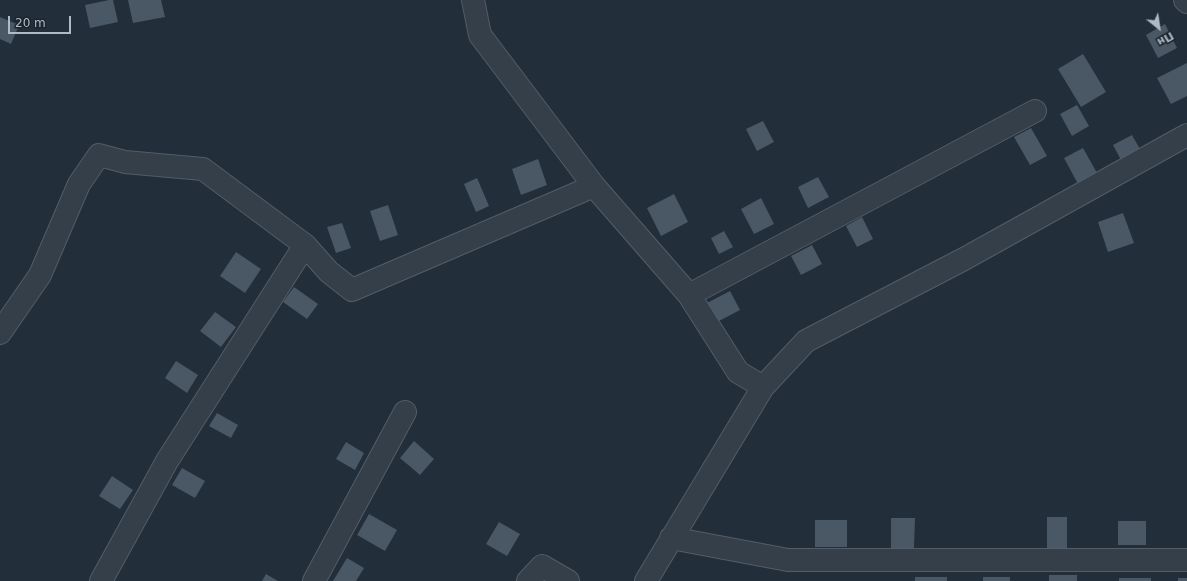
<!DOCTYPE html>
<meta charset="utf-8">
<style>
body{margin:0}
#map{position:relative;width:1187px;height:581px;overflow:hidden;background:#222e39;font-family:"DejaVu Sans",sans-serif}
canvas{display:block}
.north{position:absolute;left:1139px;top:8px;width:40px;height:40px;-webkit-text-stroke:3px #1b242e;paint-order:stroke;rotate:150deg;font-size:11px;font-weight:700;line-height:16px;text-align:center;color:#b0bac5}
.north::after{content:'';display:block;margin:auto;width:14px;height:18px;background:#b0bac5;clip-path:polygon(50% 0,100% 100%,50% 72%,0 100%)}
.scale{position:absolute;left:8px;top:16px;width:63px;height:18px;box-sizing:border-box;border:2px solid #b0bac5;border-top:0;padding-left:5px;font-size:12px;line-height:14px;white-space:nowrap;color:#b0bac5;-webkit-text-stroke:3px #1b242e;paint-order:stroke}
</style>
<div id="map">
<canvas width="1187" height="581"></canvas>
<div class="north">Пн</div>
<div class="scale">20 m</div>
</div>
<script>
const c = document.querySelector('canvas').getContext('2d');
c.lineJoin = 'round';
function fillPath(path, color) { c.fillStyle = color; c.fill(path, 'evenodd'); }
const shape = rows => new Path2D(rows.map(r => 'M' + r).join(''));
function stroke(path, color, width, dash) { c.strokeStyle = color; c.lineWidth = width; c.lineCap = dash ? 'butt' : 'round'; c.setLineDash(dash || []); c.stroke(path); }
const building = shape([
 [109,0,113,0,118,22,90,28,85,5],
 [128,0,161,0,165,17,133,23],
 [0,17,19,25,11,44,0,39],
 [1165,24,1177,48,1158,58,1146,35],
 [1083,54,1106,92,1081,107,1058,69],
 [1187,63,1187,96,1171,104,1157,78],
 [1077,105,1089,126,1072,136,1060,114],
 [763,121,774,142,757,151,746,129],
 [1031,128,1047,156,1030,165,1014,137],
 [1132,135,1141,151,1122,162,1113,145],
 [1083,148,1097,173,1078,184,1064,158],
 [538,159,547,185,521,195,512,169],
 [818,177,829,197,808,208,798,187],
 [477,178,489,206,476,212,464,184],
 [674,194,688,222,661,236,647,208],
 [761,198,774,224,754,234,741,209],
 [388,205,398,235,380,241,370,211],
 [1123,213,1134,243,1108,252,1098,222],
 [862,217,873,239,857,247,846,226],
 [342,223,351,248,336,253,327,227],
 [724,231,733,247,719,254,711,238],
 [812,245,822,264,801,275,791,256],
 [236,252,261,269,245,293,220,276],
 [294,287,318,304,307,319,283,302],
 [730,291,740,310,717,322,707,303],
 [215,312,236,327,221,347,200,331],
 [176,361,198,375,187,393,165,378],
 [217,413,238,425,231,438,209,426],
 [414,441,434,459,420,475,400,458],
 [346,442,364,453,355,470,336,459],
 [182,468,205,481,195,498,172,485],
 [112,476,133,490,120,509,99,496],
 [369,514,397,530,385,551,357,535],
 [1047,517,1067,517,1067,549,1047,549],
 [891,518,915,518,914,548,891,548],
 [815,520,847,520,847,547,815,547],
 [1118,521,1146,521,1146,545,1118,545],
 [499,522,520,534,507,556,486,544],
 [347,558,364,568,356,581,333,581],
 [266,574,278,581,262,581],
 [1049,575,1077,575,1077,581,1049,581],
 [915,577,947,577,947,581,915,581],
 [983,577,1010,577,1010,581,983,581],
 [1119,578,1151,578,1151,581,1119,581],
 [1178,578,1187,578,1187,581,1178,581]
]);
const street = shape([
 [473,0,480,35,594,186,689,295,738,372,763,387],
 [1185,0,1187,2],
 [689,295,1035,111],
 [0,333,40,275,79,184,99,155,125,162,203,169,305,245,329,272,352,290,594,186],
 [671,538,788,560,1187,560],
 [101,581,167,461,305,245],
 [314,581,405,412],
 [528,581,542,566,568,581],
 [646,581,763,387,806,341,964,259,1187,135]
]);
fillPath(building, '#4a5865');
stroke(street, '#535d67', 24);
stroke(street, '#353f49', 22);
</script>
